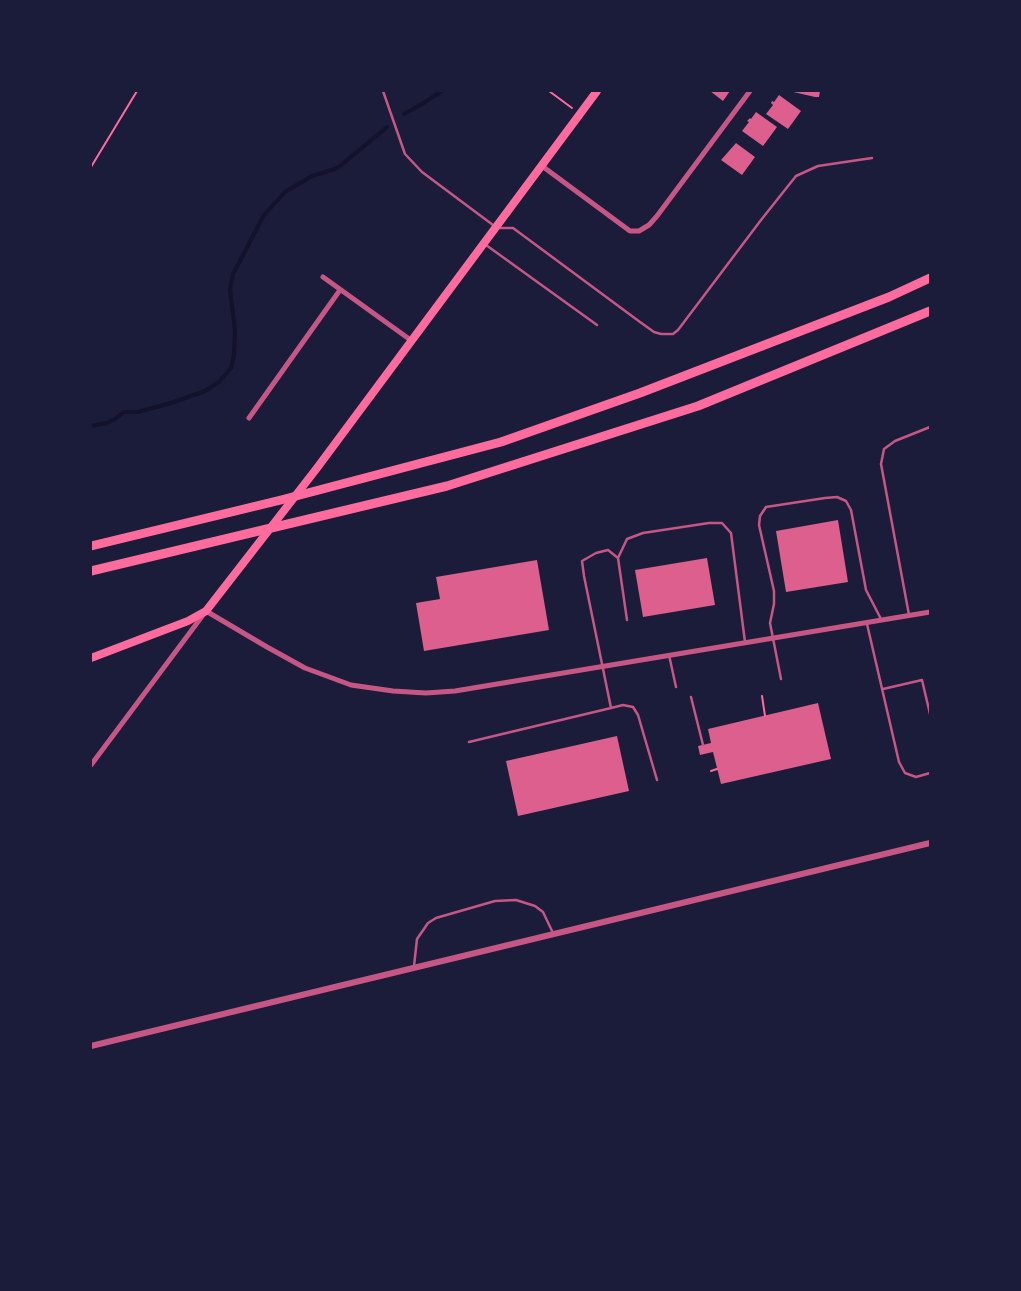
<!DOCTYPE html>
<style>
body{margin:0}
#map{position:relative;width:1021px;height:1291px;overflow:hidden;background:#1b1b3a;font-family:Montserrat,sans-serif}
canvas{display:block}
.frame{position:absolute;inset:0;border:92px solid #1b1b3a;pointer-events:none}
</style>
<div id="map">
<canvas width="1021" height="1291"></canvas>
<div class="frame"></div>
</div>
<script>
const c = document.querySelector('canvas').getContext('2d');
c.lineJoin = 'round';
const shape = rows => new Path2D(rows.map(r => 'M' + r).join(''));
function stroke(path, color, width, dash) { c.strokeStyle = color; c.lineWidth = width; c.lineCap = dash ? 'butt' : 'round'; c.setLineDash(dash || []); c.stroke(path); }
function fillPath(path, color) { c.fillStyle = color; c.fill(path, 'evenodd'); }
const stream = shape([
 [404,114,422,104,442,91],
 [91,426,107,423,115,419,124,412,138,412,171,403,205,391,219,382,231,368,234,355,235,330,230,290,233,274,264,215,285,192,312,176,335,169,340,166,387,127]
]);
const building = shape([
 [710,91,730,91,723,101],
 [789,91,820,91,819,97,815,97],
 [779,95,801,111,788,129,766,114,773,105,771,103,772,101,774,102],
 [756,112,777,127,763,146,742,131,749,122,747,121,750,118,751,119],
 [736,143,755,157,742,175,721,160],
 [838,520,848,582,786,592,776,531],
 [707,558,715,605,643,617,635,570],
 [537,560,549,630,424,651,416,603,440,599,436,577],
 [818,703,831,759,721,784,713,752,700,755,698,746,711,743,708,729],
 [617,736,629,791,518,816,506,761]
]);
const path = shape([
 [549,91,572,108],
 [91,167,137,91],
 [762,696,765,716],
 [711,771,717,769]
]);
const service = shape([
 [383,91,405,154,422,172,497,228,513,228,640,322,654,332,661,334,673,334,678,330,761,220,796,176,818,166,872,158],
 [486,245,597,325],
 [618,558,627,620],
 [909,615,881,464,884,449,895,441,930,427],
 [867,624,899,762,905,773,916,777,930,773],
 [669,655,676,687],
 [781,679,770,623,774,604,774,591,759,525,760,516,766,507,825,498,837,497,846,501,851,510,866,590,881,619],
 [883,689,922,680,930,714],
 [691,697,703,745],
 [611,708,623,705,633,707,638,715,657,780],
 [469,742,611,708,584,576,582,561,596,553,608,550,618,558,627,539,643,533,709,523,722,523,731,533,745,642],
 [414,966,417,939,428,923,436,918,495,901,516,900,535,906,543,912,553,933]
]);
const minor = shape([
 [542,166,630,231,639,231,649,225,657,216,750,91],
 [323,277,412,341],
 [249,418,340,290],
 [91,765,206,611,267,647,305,668,351,685,393,691,426,693,455,691,930,612]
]);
const tertiary = shape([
 [91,1046,930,843]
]);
const primary = shape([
 [91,658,188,621,206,611,317,468,597,91]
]);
const motorway = shape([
 [91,546,281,500,501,442,640,393,889,297,930,278],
 [91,571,447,486,698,406,930,311]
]);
stroke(stream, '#12122b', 4);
fillPath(building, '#dd5f8e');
stroke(path, '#ff6b9d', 2);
stroke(service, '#c65784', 2.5);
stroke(minor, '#c65784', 5);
stroke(tertiary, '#c65784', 6);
stroke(primary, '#ff6b9d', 8);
stroke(motorway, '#ff6b9d', 9);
</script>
